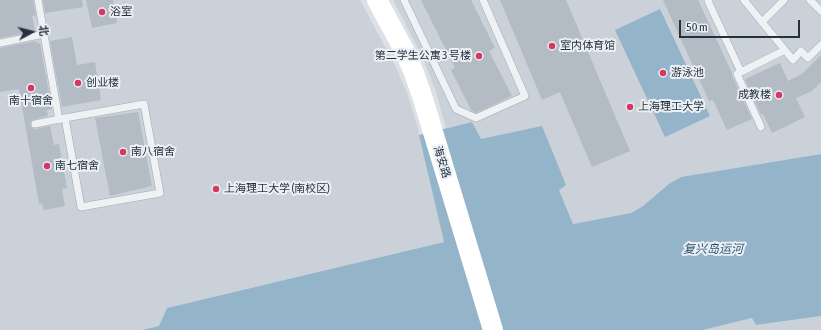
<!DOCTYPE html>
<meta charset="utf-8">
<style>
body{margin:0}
#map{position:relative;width:821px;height:330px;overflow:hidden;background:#dce1e7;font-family:"Asap Condensed","Noto Sans SC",sans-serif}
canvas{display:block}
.north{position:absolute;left:12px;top:12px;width:40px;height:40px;-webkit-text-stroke:3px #ebf0f5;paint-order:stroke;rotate:83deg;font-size:11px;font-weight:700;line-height:16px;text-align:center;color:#25313e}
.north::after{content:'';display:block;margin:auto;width:14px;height:18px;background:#25313e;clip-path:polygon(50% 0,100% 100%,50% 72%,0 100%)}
.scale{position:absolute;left:679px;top:20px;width:121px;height:18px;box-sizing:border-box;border:2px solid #25313e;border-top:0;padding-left:5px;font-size:12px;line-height:14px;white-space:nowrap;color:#25313e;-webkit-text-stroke:3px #ebf0f5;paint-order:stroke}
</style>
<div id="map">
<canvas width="821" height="330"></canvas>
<div class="north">北</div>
<div class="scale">50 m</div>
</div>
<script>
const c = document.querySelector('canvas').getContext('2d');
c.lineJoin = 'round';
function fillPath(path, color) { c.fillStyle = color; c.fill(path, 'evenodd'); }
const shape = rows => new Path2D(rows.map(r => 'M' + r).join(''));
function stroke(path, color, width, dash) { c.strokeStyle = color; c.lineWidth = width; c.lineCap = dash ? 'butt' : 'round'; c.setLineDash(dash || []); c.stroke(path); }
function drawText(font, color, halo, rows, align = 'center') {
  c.font = font + ' "Asap Condensed","Noto Sans SC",sans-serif'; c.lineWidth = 4; c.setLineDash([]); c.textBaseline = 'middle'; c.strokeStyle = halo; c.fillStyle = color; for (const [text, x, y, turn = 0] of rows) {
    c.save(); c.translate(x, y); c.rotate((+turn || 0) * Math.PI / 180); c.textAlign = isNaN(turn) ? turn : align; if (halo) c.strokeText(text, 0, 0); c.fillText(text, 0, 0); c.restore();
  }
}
const built = shape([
 [0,0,360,0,395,65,407,93,418,128,444,242,167,308,159,326,142,330,0,330],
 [393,0,821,0,821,154,681,177,670,183,643,206,631,213,573,224,559,190,481,140,472,122,446,128,436,92,423,58],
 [821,316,821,330,703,330,753,318,756,325]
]);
const water = shape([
 [660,9,710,116,665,137,615,30],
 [472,122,481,139,542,126,566,185,559,190,573,224,631,213,643,206,670,183,681,177,821,154,821,316,756,325,752,318,703,330,142,330,159,326,167,308,444,242,419,135]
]);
const building = shape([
 [0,0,33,0,36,15,32,16,35,31,0,38],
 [43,0,82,0,83,7,45,13],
 [86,0,113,0,117,23,92,28],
 [421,0,471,0,495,48,489,51,512,96,476,113,471,110,451,70,455,68],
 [500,0,566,0,630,151,592,167,560,92,542,100],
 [663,0,698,0,732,73,732,76,752,119,727,130,713,100,709,101],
 [72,37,77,65,95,62,101,100,62,107,50,41],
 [36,41,37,43,40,43,52,109,47,110,48,116,32,120,30,125,32,128,36,129,50,126,54,145,59,144,67,188,62,189,65,206,44,210,42,203,39,204,19,89,0,92,0,48],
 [821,55,821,82,812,91,796,98,805,117,772,133,763,114,761,115,745,79,780,63,788,81,802,74],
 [138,112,152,186,110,196,95,118]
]);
const lane = shape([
 [38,0,59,120],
 [404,0,456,109,476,118,525,96,483,0],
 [709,0,708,1,741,72],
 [744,0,793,60,801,51,808,58,821,45],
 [810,0,821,11],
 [762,22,784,0],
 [0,43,44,34],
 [35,124,65,118,144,104,160,193,81,207,65,118],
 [761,127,737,74,785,50]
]);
const secondary = shape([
 [377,0,405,52,414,73,423,99,493,330]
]);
const markers = [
 [102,12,4,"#d53861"],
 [552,46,4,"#d53861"],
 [479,56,4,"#d53861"],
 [663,73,4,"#d53861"],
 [78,83,4,"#d53861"],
 [31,88,4,"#d53861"],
 [779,95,4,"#d53861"],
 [630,107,4,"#d53861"],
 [123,152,4,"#d53861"],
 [47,166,4,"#d53861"],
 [216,189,4,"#d53861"]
];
const poiNames = [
 ["浴室",110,12],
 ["室内体育馆",560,46],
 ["第二学生公寓 3 号楼",471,56,"right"],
 ["游泳池",671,73],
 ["创业楼",86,83],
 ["成教楼",771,95,"right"],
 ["南十宿舍",31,101,"center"],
 ["上海理工大学",638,107],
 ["南八宿舍",131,152],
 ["南七宿舍",55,166],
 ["上海理工大学 (南校区)",224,189]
];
const streetNames = [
 ["海安路",442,162,73]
];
const waterNames = [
 ["复兴岛运河",713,249]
];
fillPath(built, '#cad1d9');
fillPath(water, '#94b4ca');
fillPath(building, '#b3bbc4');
stroke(lane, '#a1a9b1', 8);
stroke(lane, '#eff2f5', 7);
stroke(secondary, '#fff', 20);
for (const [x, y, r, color] of markers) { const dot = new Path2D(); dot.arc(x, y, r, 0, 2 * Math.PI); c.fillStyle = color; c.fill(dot); stroke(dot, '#ebf0f5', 1.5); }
drawText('11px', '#25313e', '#ebf0f5', poiNames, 'left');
drawText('11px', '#25313e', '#ebf0f5', streetNames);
drawText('italic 12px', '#2d5474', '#ebf0f5', waterNames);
</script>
